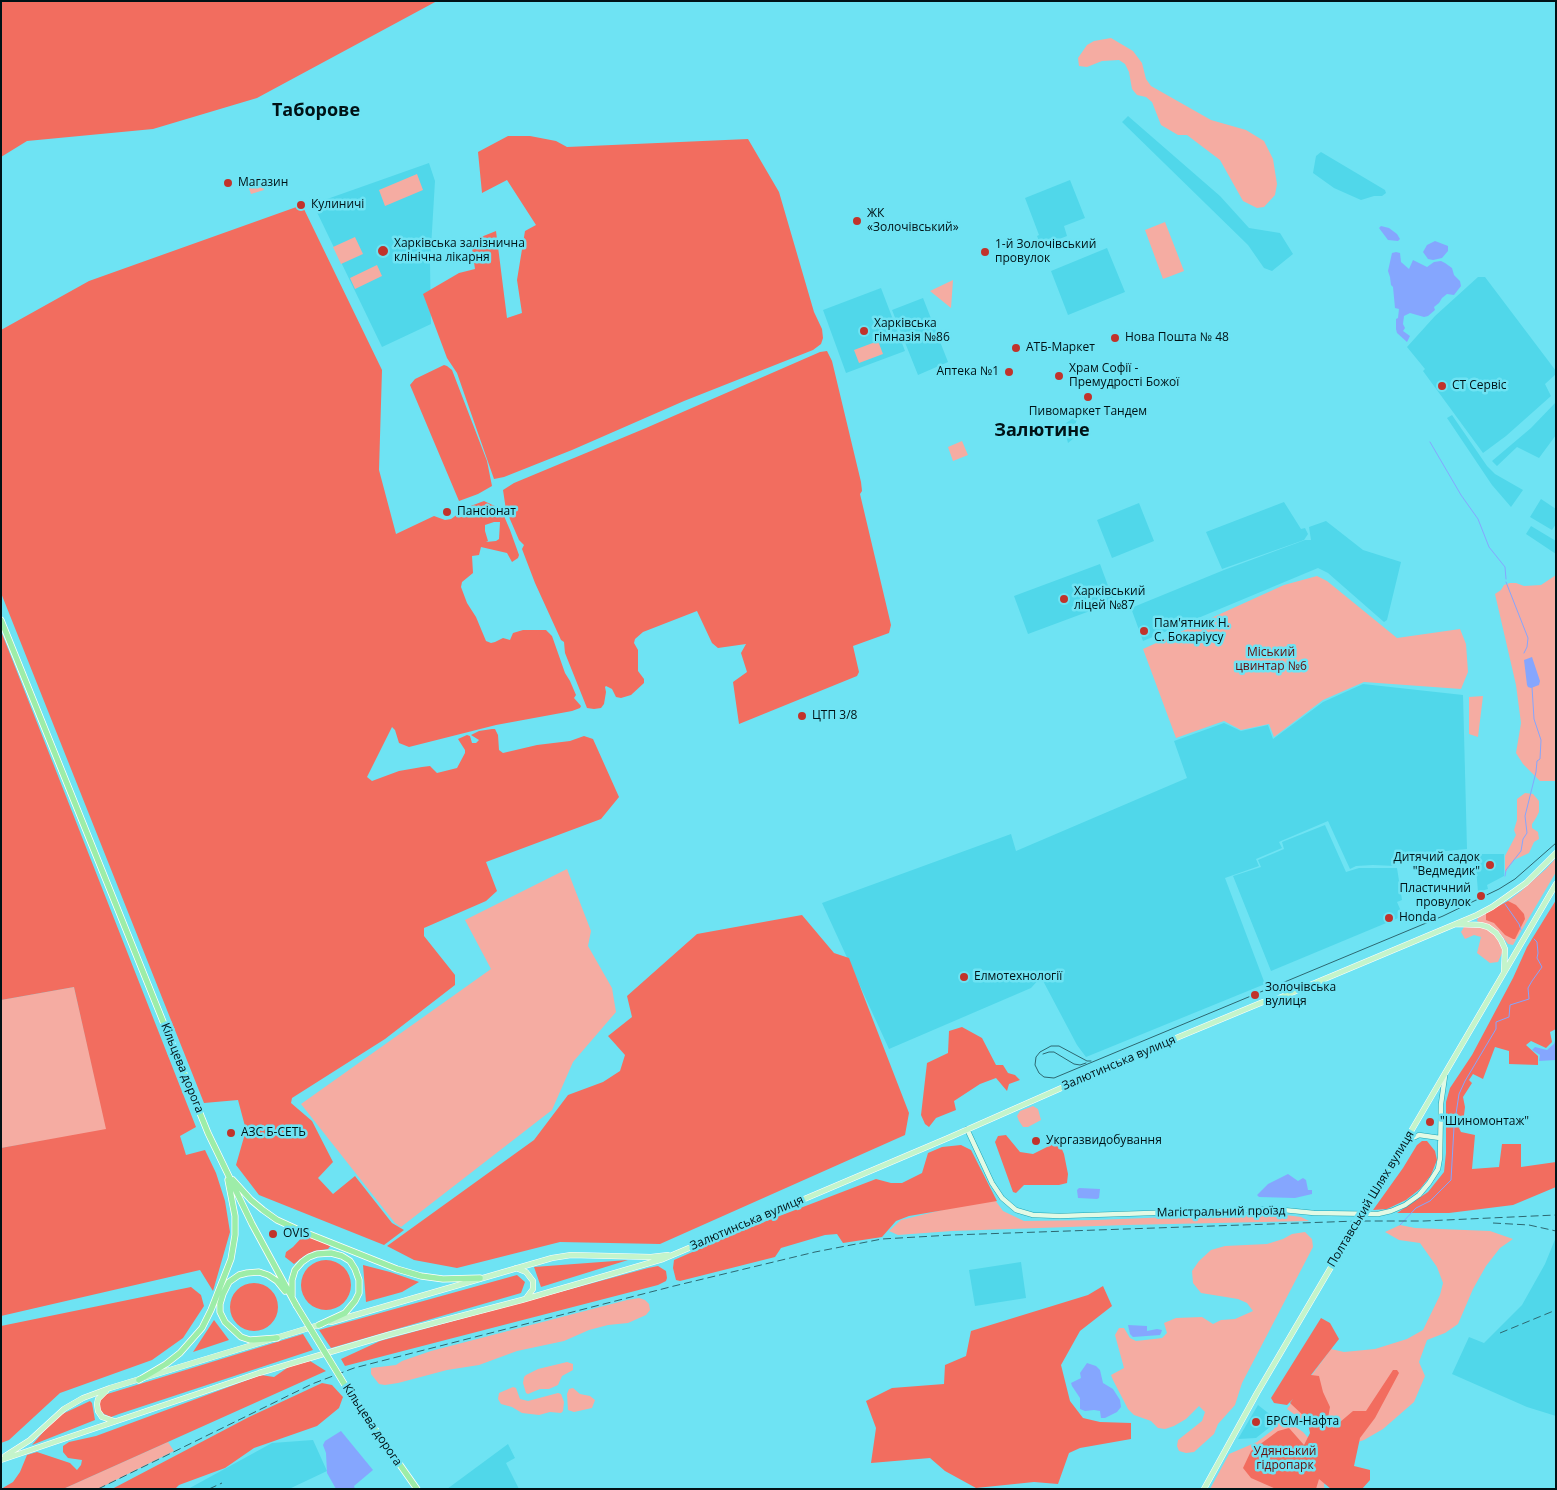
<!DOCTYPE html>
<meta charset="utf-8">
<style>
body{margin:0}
#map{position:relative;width:1557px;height:1490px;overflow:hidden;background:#6ee3f3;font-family:"Open Sans",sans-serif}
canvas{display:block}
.frame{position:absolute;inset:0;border:2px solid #001216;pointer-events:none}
</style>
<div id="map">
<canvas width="1557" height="1490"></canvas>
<div class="frame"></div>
</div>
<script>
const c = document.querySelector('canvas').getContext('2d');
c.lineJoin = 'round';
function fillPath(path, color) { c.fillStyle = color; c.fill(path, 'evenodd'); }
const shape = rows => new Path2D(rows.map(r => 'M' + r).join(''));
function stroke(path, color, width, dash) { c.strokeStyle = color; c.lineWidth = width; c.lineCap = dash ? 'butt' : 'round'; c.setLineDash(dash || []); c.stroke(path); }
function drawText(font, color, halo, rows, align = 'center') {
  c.font = font + ' "Open Sans",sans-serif'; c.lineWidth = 5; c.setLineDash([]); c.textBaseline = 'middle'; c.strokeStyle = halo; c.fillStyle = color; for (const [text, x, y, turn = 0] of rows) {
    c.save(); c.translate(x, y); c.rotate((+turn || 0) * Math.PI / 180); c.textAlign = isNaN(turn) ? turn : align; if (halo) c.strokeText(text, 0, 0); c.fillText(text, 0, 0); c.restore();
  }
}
const built = shape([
 [1128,116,1220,196,1249,228,1280,233,1293,254,1272,271,1264,268,1248,245,1122,122],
 [1321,152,1385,190,1386,193,1382,196,1374,196,1361,200,1334,188,1313,173,1316,156],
 [429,163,435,181,430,264,431,324,382,347,313,204],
 [1070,180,1085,218,1064,226,1067,236,1041,246,1037,236,1039,235,1025,198],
 [1107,248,1125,292,1068,315,1051,271],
 [1478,277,1485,277,1556,371,1556,374,1545,384,1551,396,1506,436,1483,453,1423,371,1425,369,1407,347,1435,316],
 [881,288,905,351,846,373,823,310],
 [923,298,948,362,918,375,892,310],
 [1556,402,1556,435,1539,458,1517,447,1497,466,1492,461,1531,428],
 [1452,415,1487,466,1495,474,1523,490,1511,507,1492,485,1447,418],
 [1075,417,1077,420,1072,430,1075,437,1068,443,1064,428,1066,423],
 [1541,499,1556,509,1556,524,1552,530,1530,517],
 [1284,502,1301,529,1305,528,1308,534,1304,540,1222,569,1206,532],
 [1139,503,1154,541,1112,558,1097,520],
 [1326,521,1363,550,1401,562,1387,620,1384,622,1328,573,1318,568,1143,641,1131,608,1224,570,1305,540,1311,540,1309,527],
 [1531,526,1556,541,1556,554,1526,534],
 [1100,564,1114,602,1028,634,1014,596],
 [1363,684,1463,695,1467,849,1395,856,1396,866,1373,865,1356,866,1350,869,1328,821,1281,841,1279,842,1282,848,1256,859,1259,866,1225,878,1265,984,1086,1057,1077,1045,1041,977,1031,988,889,1049,822,903,1011,834,1016,851,1187,778,1174,741,1224,723,1241,731,1268,725,1273,739,1323,702],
 [1325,825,1346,872,1359,868,1397,868,1402,900,1397,902,1403,916,1271,971,1233,876,1261,867,1258,860,1284,849,1282,842],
 [1475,854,1504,854,1504,876,1487,885,1488,889,1478,892],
 [1556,1237,1556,1416,1527,1407,1452,1374,1469,1337,1484,1343,1522,1305,1545,1264],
 [1021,1262,1026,1298,975,1306,969,1270],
 [1258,1405,1272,1416,1270,1427,1256,1438,1238,1439],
 [313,1440,327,1471,289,1489,188,1489,272,1443],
 [508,1444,515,1458,506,1463,519,1489,447,1489]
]);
const green = shape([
 [1111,38,1133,51,1142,63,1146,79,1151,86,1211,120,1246,130,1264,141,1273,159,1277,184,1275,195,1264,207,1257,208,1243,201,1220,160,1187,135,1178,135,1161,125,1152,102,1146,97,1137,95,1132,89,1129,72,1125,64,1119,60,1102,61,1087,67,1079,66,1078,58,1087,45,1094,41],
 [417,174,423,190,385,206,379,190],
 [259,176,264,190,251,194,246,180],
 [1165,222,1184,271,1163,279,1145,230],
 [355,237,363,254,341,264,333,247],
 [377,265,382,276,355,289,350,278],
 [953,280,951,308,930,291],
 [878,341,883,354,859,363,854,350],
 [962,441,968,455,953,461,948,447],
 [1556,575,1556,781,1540,781,1523,764,1516,753,1521,723,1516,685,1495,594,1501,590,1504,585,1510,583,1516,583,1524,586,1541,585],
 [1317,576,1327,581,1397,638,1460,629,1466,644,1468,672,1461,689,1364,682,1323,700,1274,737,1269,724,1241,730,1224,721,1176,738,1143,649,1284,585],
 [1483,696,1478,737,1469,734,1469,697],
 [1525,793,1533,794,1539,801,1539,812,1536,818,1532,824,1532,828,1538,832,1539,839,1534,842,1529,853,1514,860,1505,873,1505,856,1516,835,1514,830,1517,820,1517,799],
 [1556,858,1556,872,1513,945,1508,944,1498,931,1477,921,1478,918,1508,901,1520,892,1546,869],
 [567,869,591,931,588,946,612,988,616,1012,573,1062,552,1110,401,1227,395,1223,301,1104,491,969,465,920],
 [1464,927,1485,928,1496,936,1503,951,1498,962,1490,963,1477,953,1481,937,1474,935,1465,939,1461,932],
 [74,987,107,1130,1,1148,1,1000],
 [1033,1106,1038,1109,1041,1120,1028,1127,1023,1127,1019,1121,1017,1116,1020,1111],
 [995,1200,1003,1211,1024,1221,1096,1220,1271,1213,1301,1217,1309,1221,1126,1225,952,1231,898,1235,889,1231,901,1220,963,1205],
 [1400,1225,1415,1228,1490,1231,1513,1239,1500,1248,1486,1266,1473,1289,1458,1324,1445,1333,1427,1340,1419,1362,1425,1376,1414,1402,1383,1429,1364,1440,1340,1448,1287,1409,1331,1349,1344,1352,1375,1349,1407,1339,1423,1330,1440,1295,1443,1283,1437,1267,1420,1243,1399,1240,1385,1232],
 [1305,1232,1312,1239,1313,1247,1242,1383,1235,1405,1218,1424,1214,1434,1194,1452,1186,1453,1179,1451,1177,1446,1178,1440,1202,1421,1205,1412,1199,1406,1186,1419,1174,1426,1165,1429,1158,1428,1151,1421,1134,1415,1128,1409,1113,1380,1111,1375,1124,1368,1115,1335,1119,1328,1124,1328,1130,1338,1136,1341,1154,1339,1162,1338,1167,1333,1164,1323,1176,1318,1202,1317,1213,1324,1221,1320,1235,1319,1253,1311,1247,1303,1238,1299,1201,1293,1193,1283,1192,1271,1199,1261,1211,1250,1225,1246,1267,1244,1283,1239,1292,1234],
 [639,1298,645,1300,649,1304,650,1310,646,1315,628,1323,608,1325,589,1330,564,1341,517,1351,479,1365,447,1370,398,1383,385,1385,379,1384,371,1374,371,1368,396,1365,402,1361,431,1351,627,1300],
 [567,1362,573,1364,573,1370,562,1376,558,1385,549,1389,540,1389,528,1394,526,1393,523,1383,524,1377,526,1375,538,1369],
 [513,1387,516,1388,520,1399,528,1401,558,1393,561,1394,564,1402,563,1411,561,1413,550,1412,539,1415,522,1413,512,1407,501,1404,498,1399,499,1393],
 [573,1388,580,1394,590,1396,595,1400,592,1408,574,1412,568,1410,567,1394,569,1389],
 [1281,1417,1303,1432,1321,1452,1326,1466,1324,1487,1326,1489,1210,1489,1229,1454,1257,1442,1274,1429,1277,1419],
 [168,1442,174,1451,98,1489,63,1489]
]);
const forest = shape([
 [1,1,437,1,257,98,153,129,27,141,1,157],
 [508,136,530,136,556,141,567,147,748,139,779,192,814,312,822,329,823,338,821,344,813,350,684,401,572,450,504,477,494,479,457,373,447,358,423,294,459,273,475,269,471,241,496,231,507,318,522,313,517,280,525,231,536,225,507,180,482,193,478,152],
 [302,205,382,370,379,470,396,534,434,516,445,520,451,519,468,507,484,501,501,509,510,530,519,555,518,558,512,562,507,553,481,547,479,555,472,556,473,573,462,582,461,587,467,603,476,617,486,641,491,643,495,642,503,638,510,640,513,633,523,630,546,630,552,636,565,673,570,681,576,695,574,698,581,706,580,708,572,711,496,725,409,747,399,743,395,730,392,727,367,777,372,781,399,771,422,767,430,766,437,773,457,768,465,753,465,750,458,739,467,735,470,736,472,743,476,743,479,740,471,735,479,731,492,729,495,729,498,735,499,750,503,753,537,745,570,741,584,736,593,739,619,797,601,819,486,862,497,891,486,901,424,928,424,936,455,975,455,985,385,1039,292,1098,291,1103,312,1121,333,1162,318,1178,333,1194,355,1176,392,1223,404,1230,384,1245,259,1195,236,1165,246,1130,238,1100,204,1103,1,593,1,330,89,281],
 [494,522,500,522,499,539,496,541,486,542,488,541,485,531,485,525],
 [827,351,832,361,861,482,862,491,860,494,891,625,889,633,853,646,859,672,857,676,739,724,733,682,747,672,741,653,746,644,718,648,712,643,697,611,643,632,635,639,634,643,638,650,638,671,644,679,644,683,631,695,621,698,616,697,612,689,606,686,605,687,606,692,604,704,601,708,594,709,587,708,565,653,564,642,561,640,535,583,522,549,524,545,519,540,506,510,503,490,514,483,646,428,820,352],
 [444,365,447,366,452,370,487,461,492,486,478,494,459,501,410,385,415,379],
 [1,631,196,1127,180,1136,186,1155,205,1150,216,1173,225,1201,230,1232,213,1291,200,1270,1,1316,1,1148,106,1129,74,987,1,1000],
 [1556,900,1556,1029,1550,1032,1552,1042,1546,1048,1531,1041,1526,1045,1538,1056,1538,1065,1509,1064,1509,1051,1495,1047,1483,1079,1473,1074,1469,1080,1472,1083,1463,1097,1465,1107,1463,1123,1459,1128,1461,1132,1475,1135,1472,1169,1499,1167,1502,1144,1521,1144,1521,1167,1556,1162,1556,1187,1513,1205,1449,1213,1397,1213,1428,1192,1444,1172,1446,1153,1446,1102,1450,1088,1472,1055,1513,978,1527,947],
 [1508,901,1516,905,1524,914,1525,919,1515,939,1513,939,1505,935,1494,923,1486,920,1486,913],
 [802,915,834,953,849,958,909,1113,905,1135,660,1244,560,1242,457,1268,414,1260,387,1246,534,1140,568,1095,603,1082,620,1071,625,1055,608,1036,632,1017,627,996,697,934],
 [962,1027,982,1038,996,1065,1003,1065,1008,1073,1015,1075,1020,1080,1009,1084,1007,1091,996,1078,980,1084,954,1101,956,1110,936,1118,929,1127,925,1124,921,1115,927,1063,948,1053,949,1031],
 [1006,1135,1020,1152,1033,1154,1051,1145,1061,1147,1064,1154,1068,1174,1067,1183,1059,1185,1024,1185,1016,1193,1013,1192,995,1142,998,1136],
 [1422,1141,1427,1141,1435,1151,1437,1160,1431,1175,1420,1189,1406,1200,1387,1209,1373,1210,1403,1168,1417,1145],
 [961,1145,971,1150,997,1201,909,1216,896,1221,882,1237,843,1243,837,1234,825,1235,781,1248,775,1257,680,1281,676,1280,673,1268,674,1260,743,1230,876,1179,891,1183,902,1183,922,1173,928,1153,942,1147],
 [304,1235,331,1245,328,1249,314,1251,304,1256,294,1264,285,1257,286,1252,293,1247],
 [628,1260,541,1287,534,1267],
 '301 1285a25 25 0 1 1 50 0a25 25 0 1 1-50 0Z',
 [363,1265,390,1272,419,1282,402,1292,366,1302],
 [658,1266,666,1271,667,1278,666,1281,658,1285,345,1366,341,1359,380,1341,648,1268],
 [517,1275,525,1282,521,1293,331,1348,319,1330],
 '230 1307a24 24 0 1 1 48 0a24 24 0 1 1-48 0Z',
 [1103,1286,1112,1306,1080,1331,1061,1365,1070,1401,1083,1418,1100,1422,1131,1423,1131,1439,1080,1448,1069,1453,1058,1484,1034,1482,976,1488,945,1471,930,1458,871,1463,876,1428,866,1401,892,1388,944,1384,945,1365,966,1356,971,1331,1088,1295],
 [191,1287,201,1295,204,1306,183,1338,152,1360,60,1393,9,1440,1,1443,1,1326],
 [1321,1318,1330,1323,1339,1339,1311,1375,1319,1376,1323,1392,1330,1407,1328,1418,1333,1428,1353,1411,1366,1411,1393,1370,1397,1370,1399,1373,1375,1418,1360,1438,1354,1466,1370,1470,1370,1480,1362,1489,1331,1489,1319,1479,1316,1489,1276,1489,1251,1478,1243,1468,1251,1451,1278,1431,1289,1428,1304,1445,1310,1433,1307,1419,1290,1403,1293,1399,1287,1405,1274,1403,1271,1398],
 [214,1320,229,1340,193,1352],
 [303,1334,313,1350,119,1414,111,1417,104,1414,99,1409,99,1401,104,1395],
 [310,1361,326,1371,63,1489,1,1489,13,1482,20,1472,27,1455,37,1452,70,1463,77,1470,81,1465,82,1460,68,1458,63,1452,63,1446,69,1442,96,1436,261,1375,274,1377,290,1366],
 [322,1383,332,1385,343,1397,339,1408,317,1426,254,1448,225,1468,179,1485,175,1489,112,1489,249,1417],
 [90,1401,92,1403,95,1420,32,1445,56,1417]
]);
const water = shape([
 [1381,226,1389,228,1397,234,1400,239,1398,241,1388,240,1379,228],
 [1435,241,1448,246,1448,251,1442,258,1433,260,1428,259,1423,252,1427,245],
 [1396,252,1400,253,1401,262,1409,269,1413,260,1427,267,1434,262,1441,261,1445,263,1452,268,1454,275,1460,281,1461,286,1454,295,1447,294,1442,298,1439,303,1434,307,1435,310,1428,316,1424,317,1410,313,1404,316,1403,324,1405,328,1403,331,1410,336,1407,342,1397,333,1396,329,1396,319,1398,318,1399,309,1395,308,1393,287,1391,285,1390,277,1388,271,1392,253],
 [1532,657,1540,681,1539,685,1531,688,1528,687,1527,685,1524,660],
 [1556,1038,1556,1060,1539,1061,1540,1055,1532,1050,1535,1047,1547,1050,1554,1044],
 [1288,1174,1298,1181,1303,1178,1306,1180,1308,1190,1312,1190,1312,1194,1295,1198,1259,1197,1257,1195,1268,1184],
 [1079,1188,1100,1189,1099,1198,1097,1199,1078,1198,1077,1190],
 [1128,1325,1147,1326,1147,1331,1157,1329,1162,1330,1161,1333,1160,1335,1133,1337,1130,1334],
 [1087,1363,1096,1366,1100,1370,1103,1383,1113,1389,1120,1400,1121,1407,1117,1412,1105,1418,1101,1418,1100,1411,1094,1410,1085,1411,1080,1409,1080,1398,1072,1386,1071,1383,1081,1378,1080,1373],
 [341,1431,373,1470,354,1486,355,1489,336,1489,327,1473,326,1453,323,1445,325,1441]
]);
const stream = shape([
 [1430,442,1461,495,1478,519,1489,547,1505,567,1506,579],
 [1506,582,1528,638,1527,647,1524,653],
 [1505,876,1506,870,1521,851,1523,839,1527,833,1525,816,1536,772,1537,761,1540,759,1541,740,1534,719,1532,687],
 [1505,904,1519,924,1521,930],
 [1400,1225,1416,1208,1430,1201,1451,1180,1454,1127,1459,1094,1465,1081,1496,1029,1496,1022,1509,1017,1510,1005,1529,999,1528,988,1532,981,1542,967,1537,958,1538,953,1537,942,1534,939]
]);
const secondary = shape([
 [967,1129,992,1183,1002,1198,1016,1210,1033,1215,1060,1216,1273,1209,1314,1213,1378,1214,1391,1211,1405,1205,1419,1195,1429,1183,1438,1169,1440,1158,1441,1104,1445,1076],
 [1405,1142,1419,1135,1440,1138]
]);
const primary = shape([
 [1456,924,1481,925,1488,927,1496,933,1501,940,1505,949,1504,971],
 [1376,1191,1556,884],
 [516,1268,526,1272,533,1281,533,1289,527,1297],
 [331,1322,552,1258,571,1255,651,1257,668,1255],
 [106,1391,98,1399,97,1404,98,1411,102,1417,114,1421],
 [5,1456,30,1440,64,1409,83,1398,110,1388,322,1324],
 [1,1460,259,1373,388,1335,522,1300,663,1259,948,1138,1152,1048,1263,1002,1272,1001,1477,915,1492,907,1526,883,1556,853],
 [1204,1489,1257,1393,1337,1257]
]);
const highway = shape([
 [1,620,208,1133,252,1224,296,1305],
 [233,1180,251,1200,263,1210,277,1220,299,1230,397,1269,421,1276,443,1279,480,1278],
 [292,1296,292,1280,295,1270,302,1262,309,1257,317,1254,331,1253,342,1256,350,1261,355,1269,359,1280,359,1293,355,1301,345,1313,319,1325],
 [277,1338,250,1340,241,1337,225,1322,220,1312,220,1304,223,1294,229,1282,239,1275,247,1273,259,1272,268,1275,277,1281,285,1291],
 [139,1380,166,1364,180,1353,202,1328,211,1310,231,1259,235,1235,235,1216,228,1180],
 [351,1395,417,1489]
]);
const tram = shape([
 [1043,1054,1049,1052,1054,1052,1074,1064,1080,1065,1086,1063],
 [1091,1061,1087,1061,1059,1046,1051,1046,1040,1052,1036,1057,1035,1065,1039,1073,1044,1077,1054,1078,1443,916,1499,889,1515,879,1556,843]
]);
const rail = shape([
 [1556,1197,1556,1196],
 [1493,1223,1529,1225,1556,1231],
 [1500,1333,1556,1310],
 [98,1489,312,1384,354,1368,674,1286,815,1252,882,1239,952,1235,1358,1221,1424,1221,1556,1215],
 [209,1489,222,1483]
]);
const primaryBridge = shape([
 [1337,1257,1376,1191]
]);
const highwayBridge = shape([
 [296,1305,351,1395]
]);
const markers = [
 [228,183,5,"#c1332b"],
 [301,205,5,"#c1332b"],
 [857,221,5,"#c1332b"],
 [383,251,6,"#c1332b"],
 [985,252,5,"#c1332b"],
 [864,331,5,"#c1332b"],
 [1115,338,5,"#c1332b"],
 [1016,348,5,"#c1332b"],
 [1009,372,5,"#c1332b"],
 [1059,376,5,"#c1332b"],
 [1442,386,5,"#c1332b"],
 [1088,397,5,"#c1332b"],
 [447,512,5,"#c1332b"],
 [1064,599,5,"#c1332b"],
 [1144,631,5,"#c1332b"],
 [802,716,5,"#c1332b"],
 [1490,865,5,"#c1332b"],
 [1481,896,5,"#c1332b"],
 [1389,918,5,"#c1332b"],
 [964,977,5,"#c1332b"],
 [1255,995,5,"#c1332b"],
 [1430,1122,5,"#c1332b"],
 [231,1133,5,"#c1332b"],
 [1036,1141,5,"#c1332b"],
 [273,1234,5,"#c1332b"],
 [1256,1422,5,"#c1332b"]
];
const poiNames = [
 ["Магазин",238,183],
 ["Кулиничі",311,205],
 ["ЖК",867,214],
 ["«Золочівський»",867,228],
 ["Харківська залізнична",394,244],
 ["клінічна лікарня",394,258],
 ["1-й Золочівський",995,245],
 ["провулок",995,259],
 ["Харківська",874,324],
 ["гімназія №86",874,338],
 ["Нова Пошта № 48",1125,338],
 ["АТБ-Маркет",1026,348],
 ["Храм Софії -",1069,369],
 ["Премудрості Божої",1069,383],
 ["Аптека №1",999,372,"right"],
 ["СТ Сервіс",1452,386],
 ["Пивомаркет Тандем",1088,412,"center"],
 ["Пансіонат",457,512],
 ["Харківський",1074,592],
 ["ліцей №87",1074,606],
 ["Пам'ятник Н.",1154,624],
 ["С. Бокаріусу",1154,638],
 ["ЦТП 3/8",812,716],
 ["Дитячий садок",1480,858,"right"],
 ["\"Ведмедик\"",1480,872,"right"],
 ["Пластичний",1471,889,"right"],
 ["провулок",1471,903,"right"],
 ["Honda",1399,918],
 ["Елмотехнології",974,977],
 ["Золочівська",1265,988],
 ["вулиця",1265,1002],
 ["\"Шиномонтаж\"",1440,1122],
 ["АЗС Б-СЕТЬ",241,1133],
 ["Укргазвидобування",1046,1141],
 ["OVIS",283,1234],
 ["БРСМ-Нафта",1266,1422]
];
const parkNames = [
 ["Міський",1271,653],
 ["цвинтар №6",1271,667],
 ["Удянський",1285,1452],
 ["гідропарк",1285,1466]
];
const streetNames = [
 ["Залютинська вулиця",1119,1063,-23],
 ["Кільцева дорога",182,1068,68],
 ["Полтавський Шлях вулиця",1371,1199,-59],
 ["Магістральний проїзд",1221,1212,-1],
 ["Залютинська вулиця",747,1223,-23],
 ["Кільцева дорога",372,1425,56]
];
const districtNames = [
 ["Таборове",316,111],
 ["Залютине",1042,431]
];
fillPath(built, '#50d7ea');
fillPath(green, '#f5aca2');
fillPath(forest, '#f26d5f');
fillPath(water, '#85a6fe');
stroke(stream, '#85a6fe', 1);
stroke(secondary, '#1ea4b4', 5.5);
stroke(primary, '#fff', 6);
stroke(highway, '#fff', 7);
stroke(secondary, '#e2fae5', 4.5);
stroke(primary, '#c4f4cb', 5);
stroke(highway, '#9deda8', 5.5);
stroke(tram, '#2d6770', 1);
stroke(rail, '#2d6770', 1, [8, 4]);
stroke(primaryBridge, '#fff', 6, []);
stroke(highwayBridge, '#fff', 7, []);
stroke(primaryBridge, '#c4f4cb', 5);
stroke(highwayBridge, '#9deda8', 5.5);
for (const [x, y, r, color] of markers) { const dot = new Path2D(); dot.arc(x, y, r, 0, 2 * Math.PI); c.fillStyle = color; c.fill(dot); stroke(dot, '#6ee3f3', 2); }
drawText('12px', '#001216', '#6ee3f3', poiNames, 'left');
drawText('12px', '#620d0b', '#6ee3f3', parkNames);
drawText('12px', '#001216', '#6ee3f3', streetNames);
drawText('bold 18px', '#001216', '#6ee3f3', districtNames);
</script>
